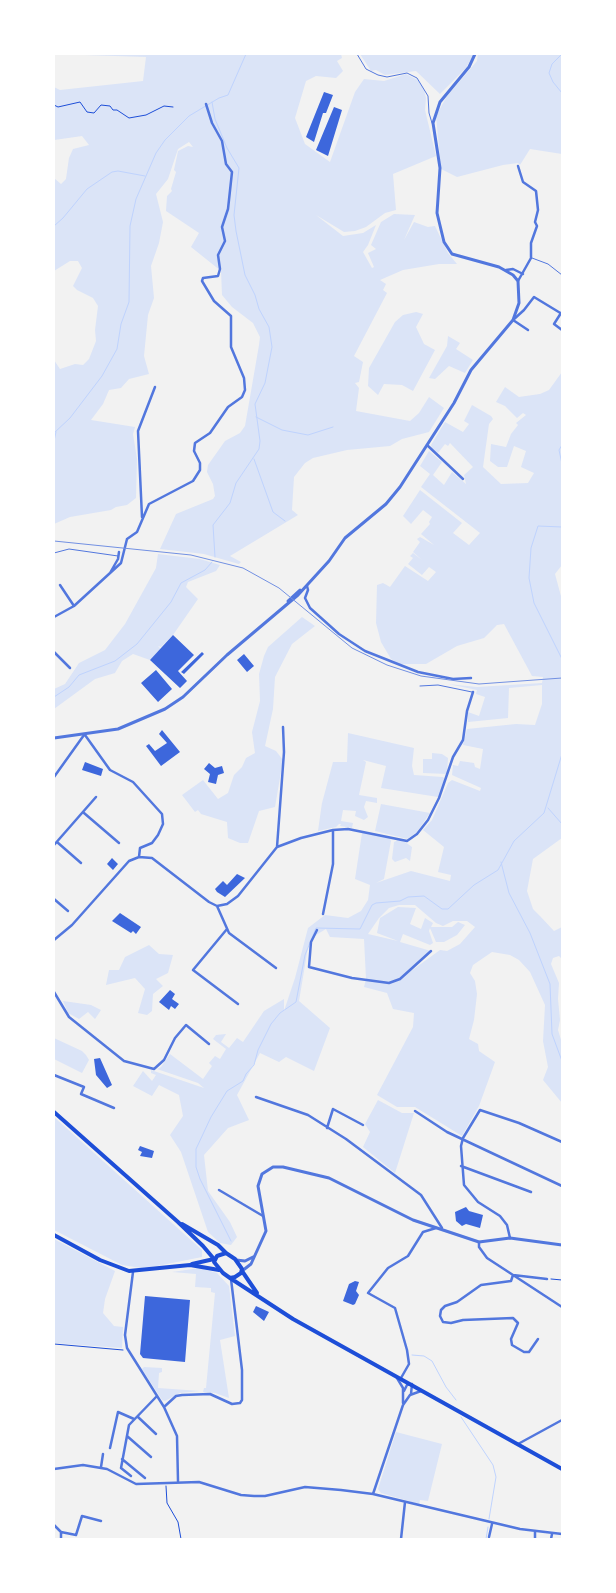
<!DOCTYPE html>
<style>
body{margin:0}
#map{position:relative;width:616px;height:1593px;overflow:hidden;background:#f2f2f2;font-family:Helvetica,sans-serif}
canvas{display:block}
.frame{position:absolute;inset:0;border:55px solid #fff;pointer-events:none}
</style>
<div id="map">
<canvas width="616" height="1593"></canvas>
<div class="frame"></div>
</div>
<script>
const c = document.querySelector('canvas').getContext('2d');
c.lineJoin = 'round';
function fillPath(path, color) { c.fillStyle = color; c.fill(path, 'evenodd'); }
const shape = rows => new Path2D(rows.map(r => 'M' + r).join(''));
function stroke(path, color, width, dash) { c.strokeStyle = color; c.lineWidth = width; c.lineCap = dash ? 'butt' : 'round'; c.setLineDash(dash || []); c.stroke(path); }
const green = shape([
 [54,54,341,54,342,58,337,61,343,71,336,78,316,76,306,81,295,118,305,144,330,162,355,92,364,79,384,81,406,74,418,80,424,90,426,98,425,110,436,156,393,174,396,210,385,213,366,227,355,231,344,232,316,215,343,236,363,233,376,225,368,245,363,252,372,268,374,267,368,253,376,249,371,245,381,222,394,214,415,215,404,240,414,222,428,227,435,226,448,253,457,264,439,264,403,270,380,280,386,284,383,290,387,293,354,356,363,362,359,382,355,383,359,388,356,411,410,421,419,413,429,397,444,408,429,432,402,439,390,446,347,450,313,458,305,463,294,477,292,510,298,515,230,556,241,562,239,564,204,554,160,549,176,514,213,499,215,496,213,484,207,472,208,465,225,441,240,433,245,426,259,345,260,337,253,323,232,307,222,295,221,271,191,247,199,233,166,211,167,196,172,191,171,189,176,172,174,170,178,151,188,146,193,147,189,142,178,149,168,179,156,194,163,222,159,243,151,266,154,298,148,315,144,356,149,374,129,379,121,388,109,390,103,404,91,420,135,427,133,434,137,459,136,498,127,505,116,507,111,510,70,517,54,524,54,360,60,369,75,364,83,365,89,359,96,341,95,330,98,306,93,298,77,290,73,286,82,268,78,261,70,261,54,271,54,178,61,184,66,179,69,158,73,149,89,145,82,136,54,140,54,87,60,90,143,81,146,57],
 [360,54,472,54,473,55,466,68,440,94,416,71,385,75,376,70,371,71],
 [478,54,562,54,562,154,530,149,520,165,518,163,503,165,457,177,441,169,436,116,447,96,477,61],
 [416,312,423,314,416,327,424,344,435,350,413,391,402,385,384,384,378,395,368,386,369,368,395,322,403,315],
 [448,336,460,343,456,349,473,360,465,373,449,366,435,379,429,378,447,346],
 [562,372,562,565,555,574,562,600,562,838,533,859,527,891,533,909,540,916,554,931,562,927,562,959,559,956,553,958,551,964,559,983,558,999,560,1020,558,1030,562,1043,562,1103,543,1080,548,1067,543,1041,545,1005,530,972,519,960,510,955,492,952,473,965,470,973,475,981,477,994,474,1020,469,1039,478,1044,479,1051,495,1062,479,1106,462,1136,415,1107,397,1107,377,1095,413,1027,414,1013,393,1009,387,993,364,987,366,979,364,939,330,937,326,929,316,935,308,947,299,1001,330,1028,314,1071,286,1057,279,1062,260,1053,237,1095,249,1120,228,1128,204,1155,208,1191,230,1222,237,1237,231,1245,220,1243,208,1232,181,1152,170,1135,183,1116,179,1095,159,1085,152,1096,133,1086,143,1071,152,1081,156,1075,151,1073,151,1070,204,1088,198,1083,157,1069,161,1067,170,1054,203,1079,212,1066,209,1063,215,1056,220,1059,226,1049,213,1039,216,1035,226,1034,221,1042,229,1048,237,1038,243,1042,264,1011,284,999,284,1011,295,978,308,928,325,915,348,918,361,911,368,900,370,885,355,879,362,833,390,838,391,841,384,879,376,883,411,871,450,881,451,875,438,872,444,847,423,830,432,820,448,783,452,780,480,791,481,788,452,775,453,765,458,766,460,761,474,763,475,767,480,769,483,749,463,745,467,729,516,724,535,725,542,704,542,685,509,688,508,718,468,722,468,712,479,716,485,697,476,694,477,690,448,684,477,687,542,683,543,677,532,676,504,624,497,625,484,638,457,646,426,664,399,664,391,659,381,642,376,623,377,585,383,583,390,587,405,566,428,581,436,572,429,567,422,575,408,564,413,558,410,556,413,553,422,560,413,552,420,542,417,539,420,537,434,545,421,534,430,524,429,522,432,517,423,510,411,524,403,516,420,490,462,523,453,533,469,545,480,533,421,487,430,474,420,466,429,451,442,462,433,475,444,485,452,472,466,484,464,475,473,467,450,443,448,446,445,444,438,453,432,448,431,445,445,422,463,432,469,424,464,421,472,405,491,416,493,419,489,424,483,467,501,484,528,483,534,473,521,467,526,451,514,446,507,467,498,467,490,461,491,444,506,447,511,434,518,425,516,423,526,415,523,413,517,418,505,406,496,402,505,387,519,397,540,394,549,390],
 [399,905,415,905,436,923,443,926,453,921,467,921,475,927,460,944,447,951,440,950,411,971,431,951,400,942,403,934,430,945,433,943,429,931,430,928,436,942,444,942,457,935,465,925,458,922,452,927,431,927,433,923,425,918,421,929,410,924,416,908,398,907,380,918,377,933,398,941,368,934,379,918,389,908],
 [158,554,200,559,220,565,216,571,188,582,186,587,198,599,173,635,161,647,158,646,161,649,150,660,133,654,122,661,115,673,95,679,54,709,54,689,65,684,79,663,105,650,125,624,156,568],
 [302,617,315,626,292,644,275,677,273,709,265,746,276,751,283,760,275,807,259,811,248,843,240,843,228,838,227,822,201,814,198,810,195,812,182,795,203,780,218,799,228,793,234,775,242,767,246,758,255,753,252,732,260,701,259,674,264,656,268,647],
 [348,733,414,748,412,766,414,775,443,777,445,780,438,797,381,788,386,766,363,760,366,762,359,795,377,798,377,803,366,801,364,807,368,817,364,820,355,816,356,811,343,810,341,821,353,823,352,828,340,826,341,824,339,824,336,827,318,831,322,803,333,762,347,762],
 [432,753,442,754,448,758,447,774,423,773,423,759,432,759],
 [381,804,430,813,417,832,407,839,375,831],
 [398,840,405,842,412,847,410,861,406,858,395,862,392,859,394,842],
 [149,945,159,954,173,955,168,973,156,979,163,986,153,994,152,1011,147,1015,138,1013,145,989,135,978,106,985,109,970,119,970,125,957],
 [63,1001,91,1005,101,1010,95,1019,88,1012,79,1019,68,1013],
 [54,1038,82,1051,86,1055,89,1060,82,1073,54,1059],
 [378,1100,402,1113,414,1113,395,1173,363,1147,370,1132,365,1124],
 [54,1117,202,1250,202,1257,157,1266,141,1268,122,1265,54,1230],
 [54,1239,115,1271,105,1299,103,1313,114,1326,123,1327,122,1348,54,1343],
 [200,1268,217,1273,229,1286,235,1336,220,1340,229,1398,215,1393,203,1392,204,1388,206,1388,215,1293,211,1292,211,1288,195,1287,196,1274,172,1272],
 [144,1367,162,1368,162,1372,159,1373,158,1388,200,1391,180,1393,165,1401,162,1400,142,1369],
 [396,1432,442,1444,428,1501,420,1500,419,1504,381,1493,378,1489]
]);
const stream = shape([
 [562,54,552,64,549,73,553,82,562,93],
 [212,102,215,119,227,148,239,168,234,215,236,231,245,275,255,295,259,309,269,327,272,347,265,383,255,404,260,441,259,449,236,483,230,503,213,525,215,557],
 [54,226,63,218,87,189,112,172,118,171,145,176],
 [256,417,282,430,308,435,333,427],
 [54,433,70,418,102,376,117,349,121,324,129,302,130,226,136,199,156,153,165,140,189,116,219,98,228,95,246,54],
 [54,441,56,432],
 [562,445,559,450,562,464],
 [254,459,273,512,285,521],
 [562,527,538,526,531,548,529,578,534,603,562,659],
 [54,697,69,687,79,675,115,661,137,644,171,602,181,583,205,570,212,562],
 [548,808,562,824],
 [501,862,509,893,530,933,550,984,552,1034,562,1061],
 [231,1241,200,1179,196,1167,196,1149,211,1117,227,1091,243,1081,246,1074,254,1065,258,1050,271,1024,280,1013,296,1002,305,955,316,928,360,929,372,905,376,903,400,901,408,897,424,896,442,909,448,909,474,885,498,870,514,841,544,813,562,754],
 [412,1355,424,1356,432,1361,446,1387,456,1400],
 [461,1417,493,1465,496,1477,489,1519],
 [486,1539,488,1527]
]);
const building = shape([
 [324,92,333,95,326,113,323,113,314,142,306,137],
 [334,107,342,110,328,156,316,150],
 [173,635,194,655,178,671,187,681,180,688,150,660],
 [202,652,204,654,184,674,181,672],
 [244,654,254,666,247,672,237,660],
 [156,670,172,689,158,702,141,683],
 [162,730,180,752,161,766,146,746,149,744,155,751,167,743,159,734],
 [85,762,103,769,101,776,82,770],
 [209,763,215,768,222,766,224,773,218,775,216,784,208,782,210,774,204,769],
 [112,858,118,864,113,870,107,864],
 [237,874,245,878,225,897,217,892,215,889,223,881,227,885],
 [120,913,141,927,136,934,133,931,131,933,112,921],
 [170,990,175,994,172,999,179,1004,175,1009,171,1006,169,1010,159,1002],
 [100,1058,112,1085,107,1088,96,1075,94,1059],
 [140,1146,154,1151,152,1158,140,1156,142,1152,138,1150],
 [466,1207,469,1211,483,1215,480,1228,466,1224,462,1226,456,1221,455,1212],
 [355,1281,359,1282,356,1291,359,1295,355,1304,353,1305,343,1301,349,1284],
 [145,1296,190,1300,185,1362,143,1358,140,1354],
 [256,1306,269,1312,264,1321,253,1312]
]);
const path = shape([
 [54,105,58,107,80,102,87,112,94,113,101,105,110,106,113,110,117,110,129,118,146,115,164,106,173,107],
 [551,1279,562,1280],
 [54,1344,123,1350],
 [166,1486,167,1503,178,1522,181,1539]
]);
const service = shape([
 [357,54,366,69,378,75,387,77,407,73,417,78,428,96,429,113,432,123],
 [532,258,548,264,562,275],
 [54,553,69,549,118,556],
 [420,686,438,685,472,692]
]);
const minor = shape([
 [518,166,523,182,536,191,538,210,535,222,537,226,531,243,531,258,518,281],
 [506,270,513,269,523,274],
 [561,313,554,324,562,330],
 [528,330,513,320,524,310,534,297,562,314],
 [427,445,463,479],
 [142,517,138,431,155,387],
 [110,573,118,559,119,552],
 [60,585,74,606],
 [307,586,308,590,305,598,310,608,339,634,365,651,418,672,453,679,471,678],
 [54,617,74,606,121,563,127,539,137,532,149,504,193,481,200,470,200,463,194,451,195,443,210,433,228,407,242,397,245,390,244,378,231,347,231,316,214,301,202,281,203,278,218,276,220,269,218,255,225,241,222,227,228,209,232,172,226,164,222,141,212,123,206,104],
 [54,652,70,668],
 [85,735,110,770,133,782,162,814,163,824,158,835,152,843,140,848,139,857],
 [54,777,84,735],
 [84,813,119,843],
 [57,842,81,863],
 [54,845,96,797],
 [277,847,284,752,283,727],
 [54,899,68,911],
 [217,906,229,933,276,968],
 [323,914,333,864,333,830],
 [227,929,193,970,238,1004],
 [317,930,311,942,309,967,352,978,389,983,400,979,431,951],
 [54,940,72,925,129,861,139,857,152,858,209,902,217,906,227,904,238,896,277,847,301,838,333,830,348,829,407,841,417,834,428,820,439,798,453,757,463,740,467,711,473,692],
 [54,992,69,1017,124,1061,154,1069,164,1060,175,1038,186,1025,209,1044],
 [54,1075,84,1087,81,1094,114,1108],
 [256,1097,308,1115,346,1139,421,1195,442,1228],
 [415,1111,447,1132,562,1186],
 [327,1128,333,1109,363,1125],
 [461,1166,531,1192],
 [219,1190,263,1216],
 [510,1238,507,1225,500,1216,478,1202,464,1185,461,1146,463,1138,480,1110,519,1123,562,1142],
 [479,1242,479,1247,487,1258,562,1307],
 [133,1272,125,1335,127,1348,164,1407],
 [538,1339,529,1352,524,1352,512,1345,511,1339,518,1323,513,1318,463,1320,451,1323,443,1322,440,1316,441,1310,445,1306,457,1302,481,1285,511,1281,513,1275,547,1279],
 [397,1378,403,1388,403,1403],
 [401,1378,409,1364,407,1350,395,1308,368,1293,388,1268,408,1256,423,1232,436,1228],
 [404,1391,407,1385,412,1384,411,1394],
 [138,1417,156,1434],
 [127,1436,151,1457],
 [518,1444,562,1420],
 [110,1448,118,1412,134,1419],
 [122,1459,145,1478],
 [101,1467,103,1454],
 [54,1469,83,1465,107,1469,136,1484,199,1482,241,1495,254,1496,265,1496,305,1487,341,1490,373,1494,520,1529,562,1534],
 [131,1476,121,1468,129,1425,157,1396],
 [178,1481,177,1436,164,1407,176,1396,182,1395,210,1394,232,1404,240,1403,242,1400,242,1370,231,1279],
 [373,1494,403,1405,410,1395,421,1391],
 [54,1525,61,1532,76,1535,82,1516,101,1521],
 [489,1537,492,1524],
 [61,1539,61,1532],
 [401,1539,405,1502],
 [535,1539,535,1532],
 [551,1539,552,1534]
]);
const tertiary = shape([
 [288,601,300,590],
 [54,738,118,729,165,709,183,697,227,655,298,595,329,561,345,538,386,504,400,487,454,403,471,370,513,320,519,303,518,281,513,275,499,267,452,254,444,242,437,213,440,168,433,123,440,102,469,67,475,54],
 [236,1260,245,1261,253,1257],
 [242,1271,251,1264,266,1231,258,1186,262,1174,273,1167,283,1167,329,1178,413,1220,479,1242,510,1238,562,1245]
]);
const secondary = shape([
 [54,1235,100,1260,129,1271,190,1265,219,1270],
 [192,1264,214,1259]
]);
const primary = shape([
 [54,1112,178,1222,203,1246,214,1259],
 [182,1224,218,1245,226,1253],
 [226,1253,235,1259,242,1269,241,1273,235,1277,230,1278,223,1273,214,1262,217,1256,226,1253],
 [242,1271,257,1293],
 [230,1278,293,1319,562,1469]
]);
const rail = shape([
 [54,541,191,555,243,568,279,588,352,648,387,665,421,676,479,684,562,678]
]);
fillPath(green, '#dbe4f7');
stroke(stream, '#bfd3fe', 1);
fillPath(building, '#3d67dc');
stroke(path, '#1d4ed8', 1);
stroke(service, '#5277de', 1);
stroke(minor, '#5277de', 2.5);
stroke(tertiary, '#5277de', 3);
stroke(secondary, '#1d4ed8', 4);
stroke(primary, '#1d4ed8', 4);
stroke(rail, '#7290e2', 1);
</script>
